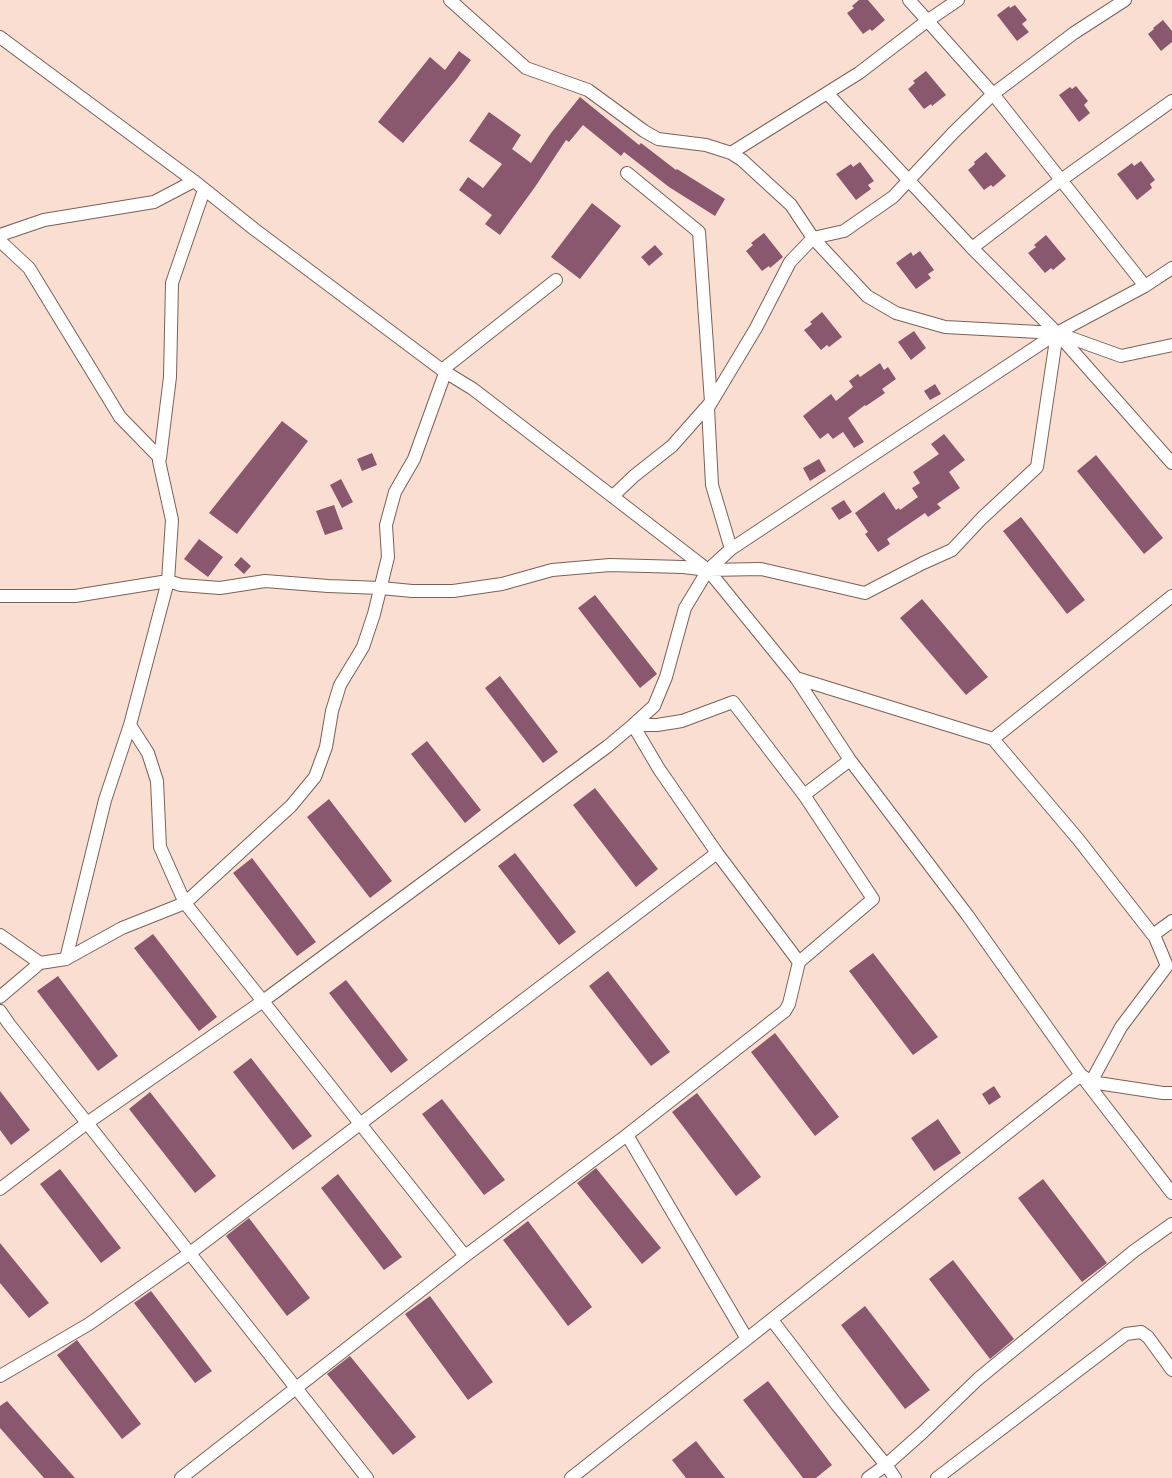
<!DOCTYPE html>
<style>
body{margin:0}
canvas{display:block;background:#fbded2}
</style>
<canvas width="1172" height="1478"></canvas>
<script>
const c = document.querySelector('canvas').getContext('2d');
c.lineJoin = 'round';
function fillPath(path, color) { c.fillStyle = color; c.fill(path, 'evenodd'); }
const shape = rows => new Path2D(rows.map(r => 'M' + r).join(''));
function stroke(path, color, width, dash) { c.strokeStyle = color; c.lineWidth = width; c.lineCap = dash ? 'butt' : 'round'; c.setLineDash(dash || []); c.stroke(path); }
const building = shape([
 [859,0,868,0,885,20,872,31,870,29,863,34,847,13,854,8,852,6],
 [1015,5,1027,20,1022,24,1029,32,1017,41,997,15,1009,6,1010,8],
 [1163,20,1172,31,1172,42,1161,51,1148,34,1154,29,1153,28],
 [459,51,471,60,456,80,403,143,378,122,430,57,445,70],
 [926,71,946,95,932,106,931,104,924,109,908,89,915,83,913,81],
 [1076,86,1088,101,1084,105,1090,113,1079,122,1059,95,1070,87,1072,89],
 [580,97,639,145,641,143,676,170,677,169,725,199,715,216,669,187,624,152,621,156,583,125,569,142,566,140,535,187,500,235,485,224,492,215,459,190,468,177,483,188,502,164,469,141,489,112,521,135,512,149,531,163,551,133],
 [986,152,1006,176,993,187,991,185,984,190,968,170,975,164,974,162],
 [1141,161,1155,180,1150,184,1152,188,1137,200,1117,174,1132,163,1134,166],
 [860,162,874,181,868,185,871,189,856,200,836,174,851,164,853,167],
 [592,203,621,226,580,279,551,257],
 [764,233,783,257,770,268,769,266,762,271,746,251,753,245,751,243],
 [1046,235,1066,259,1053,270,1051,268,1045,273,1028,253,1036,247,1034,245],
 [655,245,663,254,649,266,641,257],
 [920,251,934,270,928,274,931,278,916,289,896,263,911,252,913,256],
 [822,312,842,337,829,347,827,345,821,350,804,330,812,324,810,322],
 [914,331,926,348,911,360,898,342],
 [880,363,884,370,888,367,896,379,882,389,885,393,866,406,865,405,848,418,864,442,854,448,843,432,833,439,828,433,820,439,803,416,831,394,836,401,853,387,849,381,858,374,860,377],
 [935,384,941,394,930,400,924,391],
 [282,421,308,441,237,534,209,513],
 [944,434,965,460,949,472,960,488,937,504,941,508,928,517,925,513,887,539,890,544,878,552,865,534,868,532,855,513,884,492,896,510,899,508,900,510,918,497,912,488,920,483,913,472,939,454,931,444],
 [372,453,377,465,362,471,357,459],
 [1096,455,1163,538,1144,554,1077,471],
 [819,459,826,471,810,481,803,468],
 [341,479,353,502,342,508,330,485],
 [844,500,852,512,839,520,831,508],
 [334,505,343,529,325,535,316,511],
 [1021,517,1085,600,1067,614,1003,531],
 [199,539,223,557,208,577,184,559],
 [241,557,251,566,244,574,234,565],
 [595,595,657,674,640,688,578,608],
 [922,599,988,677,966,695,900,618],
 [500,676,558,752,543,763,485,688],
 [427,741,481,810,465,823,411,754],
 [595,788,658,869,636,887,573,805],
 [329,799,392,881,370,898,307,817],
 [515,853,576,932,559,945,498,866],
 [252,858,316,942,297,956,233,873],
 [153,934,217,1017,199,1031,134,948],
 [873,953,938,1037,913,1055,849,971],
 [608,971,670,1052,651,1066,589,986],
 [58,976,118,1056,98,1071,37,991],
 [346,980,408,1060,391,1073,329,993],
 [775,1033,839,1117,815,1136,751,1052],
 [251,1058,312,1136,293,1150,233,1072],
 [994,1086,1001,1097,989,1105,982,1094],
 [0,1091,30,1130,11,1145,0,1130],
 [150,1092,216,1176,195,1193,129,1109],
 [697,1093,761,1177,736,1196,672,1112],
 [442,1099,505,1180,484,1195,422,1114],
 [938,1119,961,1153,934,1171,911,1138],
 [596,1168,661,1248,642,1264,577,1183],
 [60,1169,121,1248,101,1263,40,1184],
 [338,1174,402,1257,384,1270,321,1188],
 [1043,1179,1107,1263,1082,1282,1018,1198],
 [249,1218,310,1298,287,1316,226,1236],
 [528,1221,592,1307,568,1326,503,1240],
 [0,1243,49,1303,29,1318,0,1283],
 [953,1260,1014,1339,990,1359,929,1279],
 [151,1291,212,1371,195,1383,134,1303],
 [430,1296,493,1382,468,1400,405,1314],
 [865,1306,930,1390,905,1409,841,1325],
 [77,1340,141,1424,122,1439,57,1355],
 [350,1356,416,1437,393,1455,327,1374],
 [768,1381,832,1465,816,1478,803,1478,743,1400],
 [7,1401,75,1478,44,1478,0,1428,0,1406],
 [696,1441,725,1478,686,1478,672,1460]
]);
const street = shape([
 [450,0,526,68,588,90,644,131,658,139,706,145,731,153,742,160,791,205,813,238,867,296,896,313,945,327,1057,333,1121,356,1172,345],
 [909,0,993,94,1145,286],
 [0,37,194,181,254,229,442,370,473,389,708,570,796,678,850,760,968,916,1081,1075,1172,1193],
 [827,93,972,248,1057,333,1172,463],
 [731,153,859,73,927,21,958,0],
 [0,235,44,220,154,202,194,181],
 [0,241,29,268,120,417,160,458,159,461,172,520,168,581,130,725],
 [972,248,1061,180,1172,101],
 [442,370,556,280],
 [160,458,170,377,172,283,204,190],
 [613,496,634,476,672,446,711,402,699,232,627,173],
 [731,549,712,485,708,408,756,328,790,262,813,238,844,231,893,197,953,133,993,94,1074,33,1125,0],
 [0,596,75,596,168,581,181,585,220,588,265,581,328,586,381,588,412,591,453,591,502,584,552,570,610,565,683,567,708,570,761,569,865,593,923,563,952,550,982,518,1037,467,1057,333],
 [796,678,993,739,1078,839,1153,935,1172,921],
 [633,725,657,725,682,721,733,702,804,795,873,899,799,962],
 [993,739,1172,596],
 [804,795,850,760],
 [0,935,40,963],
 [66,959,105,800,130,725,148,753,157,781,160,847,185,903,465,1256],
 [0,997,40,963,66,959,122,928,185,903,291,806,315,777,326,747,332,711,340,685,363,647,374,614,388,557,386,525,395,492,414,459,448,365],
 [0,1011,9,1024,367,1478],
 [1091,1082,1121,1027,1167,966,1154,935],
 [627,1135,747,1339],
 [0,1189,87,1123,263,1001,608,746,633,725,654,706,666,677,685,608,708,570,731,549,1057,333,1145,286,1172,268],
 [772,1320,837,1405,886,1465,895,1478],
 [0,1376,89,1324,190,1253,717,853],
 [181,1478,465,1256,627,1135,785,1011,789,1004,799,962,717,853,659,769,633,725],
 [571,1478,1081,1075,1091,1082,1163,1093,1172,1093],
 [868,1478,886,1465,922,1433,978,1379,1134,1251,1172,1224],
 [937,1478,1126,1334,1141,1332,1148,1337,1172,1370]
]);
fillPath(building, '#89586f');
stroke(street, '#7a6157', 14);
stroke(street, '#fff', 12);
</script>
